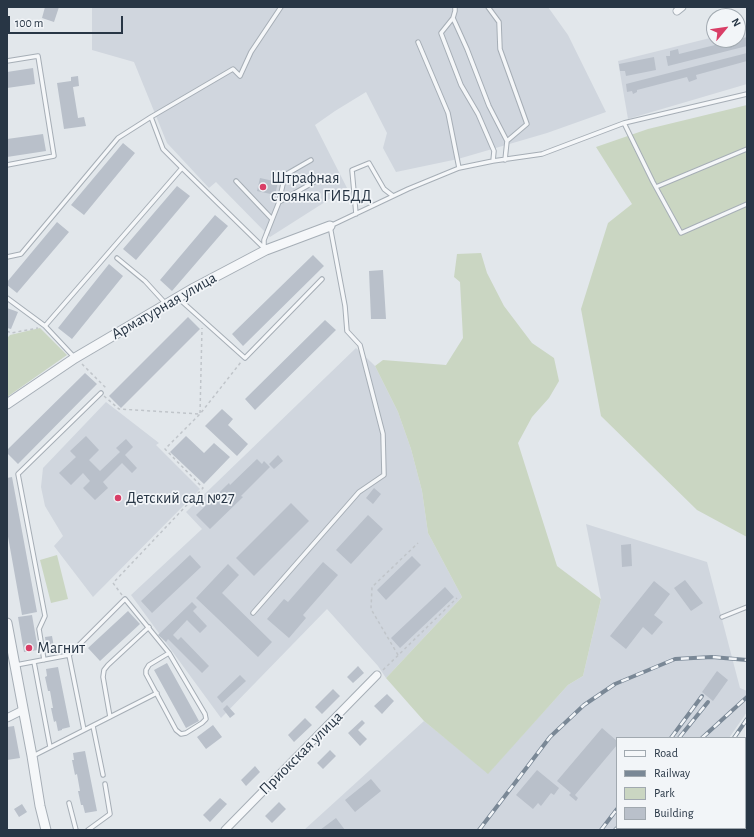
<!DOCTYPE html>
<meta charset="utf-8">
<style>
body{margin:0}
#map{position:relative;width:754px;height:837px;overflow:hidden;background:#e2e7eb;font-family:"Alegreya Sans",sans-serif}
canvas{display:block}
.frame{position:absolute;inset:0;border:8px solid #283645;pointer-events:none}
.legend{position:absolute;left:616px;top:737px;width:130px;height:92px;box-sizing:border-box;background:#f2f5f8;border:1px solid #a1a9b0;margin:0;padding:5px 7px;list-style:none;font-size:12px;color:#283645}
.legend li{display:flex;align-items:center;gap:8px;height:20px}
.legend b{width:20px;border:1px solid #a1a9b0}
.north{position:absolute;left:706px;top:8px;width:40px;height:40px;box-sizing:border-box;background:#f2f5f8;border:1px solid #a1a9b0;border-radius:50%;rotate:61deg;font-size:11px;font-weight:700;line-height:16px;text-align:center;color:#283645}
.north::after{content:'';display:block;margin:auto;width:14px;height:18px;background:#d93e67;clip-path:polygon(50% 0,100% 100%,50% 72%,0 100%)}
.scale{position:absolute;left:8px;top:16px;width:115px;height:18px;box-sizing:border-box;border:2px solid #283645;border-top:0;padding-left:5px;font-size:12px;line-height:14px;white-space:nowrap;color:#283645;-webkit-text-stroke:3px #f2f5f8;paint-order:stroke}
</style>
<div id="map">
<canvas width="754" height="837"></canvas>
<div class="frame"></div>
<ul class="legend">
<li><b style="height:5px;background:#f5f7f9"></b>Road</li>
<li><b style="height:5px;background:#7a8896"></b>Railway</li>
<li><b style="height:11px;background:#cad6c2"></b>Park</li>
<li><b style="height:11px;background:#b9c0ca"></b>Building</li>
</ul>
<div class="north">N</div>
<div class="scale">100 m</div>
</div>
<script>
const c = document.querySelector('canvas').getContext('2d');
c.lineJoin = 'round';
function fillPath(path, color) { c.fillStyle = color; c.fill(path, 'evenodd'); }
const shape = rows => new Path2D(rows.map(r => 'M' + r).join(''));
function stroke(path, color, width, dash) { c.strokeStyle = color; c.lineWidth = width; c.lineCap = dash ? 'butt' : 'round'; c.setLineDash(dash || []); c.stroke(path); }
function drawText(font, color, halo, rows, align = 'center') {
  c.font = font + ' "Alegreya Sans",sans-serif'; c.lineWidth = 3.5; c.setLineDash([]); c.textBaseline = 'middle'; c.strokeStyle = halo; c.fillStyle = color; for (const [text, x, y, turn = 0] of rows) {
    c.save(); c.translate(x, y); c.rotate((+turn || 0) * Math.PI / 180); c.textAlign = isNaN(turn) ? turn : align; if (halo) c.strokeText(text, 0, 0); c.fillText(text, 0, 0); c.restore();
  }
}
const built = shape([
 [92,7,548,7,568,35,606,112,547,133,458,159,396,172,383,148,387,133,366,92,335,111,315,125,347,188,270,237,216,182,209,188,167,143,134,62,92,50],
 [747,29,747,84,628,119,618,61,714,37,714,40,738,40,738,31],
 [356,348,371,362,375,366,398,412,411,449,422,491,428,533,462,597,386,678,378,666,327,609,221,718,131,595,202,529,186,512],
 [106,402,159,443,156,445,200,489,93,597,54,546,63,536,45,506,41,487,43,468],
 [586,524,707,562,740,688,747,691,747,712,729,738,617,738,617,828,668,828,667,830,304,830,424,721,488,773,568,685,583,676,601,599]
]);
const green = shape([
 [747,105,747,537,697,510,601,416,581,309,608,223,632,204,596,147,648,129],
 [481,253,487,273,504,306,532,343,554,358,559,381,549,398,532,417,518,443,557,566,601,599,583,676,568,685,488,774,424,721,386,678,462,597,428,533,422,491,411,449,398,412,375,366,383,360,446,365,463,338,460,282,454,277,457,254],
 [40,328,67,355,7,397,7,338,10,335],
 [57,555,68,599,51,603,40,560]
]);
const building = shape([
 [45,7,59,7,54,22,42,18],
 [747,37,747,46,668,66,666,56,670,56,670,51,678,49,679,54],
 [747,53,747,61,696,75,697,79,689,82,687,77,637,90,637,92,633,94,632,91,627,92,626,84],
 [654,57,656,70,626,76,625,71,620,71,619,64],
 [33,68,35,84,7,88,7,72],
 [78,76,79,86,73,87,78,118,84,117,86,126,64,129,57,83,71,81,71,77],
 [43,134,46,151,7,157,7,139],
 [123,143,135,153,84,215,71,205],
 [260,178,278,182,275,195,257,191],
 [177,186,190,196,136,260,123,249],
 [215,215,228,226,172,291,160,280],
 [57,222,69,232,17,293,7,285,7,282],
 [313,255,324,266,243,346,232,334],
 [109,264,123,276,72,339,58,328],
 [383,270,386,319,371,319,369,271],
 [7,308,18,312,11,329,7,328],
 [188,317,200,329,121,408,109,396],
 [325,320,336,330,255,410,245,399],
 [85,373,97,384,18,464,7,453,7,450],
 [222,409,233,419,228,425,248,444,237,456,205,426],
 [86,436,99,450,89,460,100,471,120,452,116,448,126,439,133,447,125,455,137,468,132,473,122,463,103,482,108,488,95,500,83,488,90,481,83,473,71,485,59,473,76,457,70,451],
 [186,436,204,453,214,443,230,457,204,484,170,452],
 [278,455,283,461,274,469,269,464],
 [257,459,262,464,264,461,270,467,241,496,243,497,210,529,196,515,229,483,230,485],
 [12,477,37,612,22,615,7,531,7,478],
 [374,488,381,494,373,504,366,498],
 [291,503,309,521,254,576,236,558],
 [368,515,383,529,351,564,336,550],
 [631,544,632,566,622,567,621,545],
 [190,555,201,567,152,613,141,601],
 [412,556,421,565,386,600,377,590],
 [323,562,338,575,303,615,306,618,289,638,267,619,284,599,288,602],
 [228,564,239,575,222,593,272,642,258,657,196,598],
 [685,580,703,603,691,611,674,588],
 [654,581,670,594,654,615,663,622,652,635,643,627,626,649,610,636],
 [445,587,454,597,400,648,391,638],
 [192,602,197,607,193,611,207,626,200,633,187,620,173,635,178,640,181,637,209,666,202,673,168,639,166,642,158,635],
 [128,611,140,624,100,661,88,648],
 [32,615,38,650,24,652,18,617],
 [52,636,55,653,47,654,45,637],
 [167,663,199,721,186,728,154,670],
 [358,666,364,673,353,683,347,677],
 [58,667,70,727,62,729,62,730,58,731,56,721,54,722,51,708,53,708,50,691,48,691,45,677,47,676,46,669],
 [717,671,728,680,713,701,702,692],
 [240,675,246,681,222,703,217,697],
 [333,689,340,696,322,714,315,707],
 [387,694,394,701,382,714,374,706],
 [227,705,235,714,230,718,223,709],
 [305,718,312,725,294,742,288,735],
 [362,720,365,723,358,730,367,739,360,746,348,733],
 [213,725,222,737,206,749,197,737],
 [14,726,20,758,7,760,7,727],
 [602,728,617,741,617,745,575,795,578,798,576,801,569,795,571,793,557,781],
 [330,750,336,756,323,769,317,763],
 [85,751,97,811,85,813,83,805,81,805,78,791,80,791,77,774,75,775,72,760,74,760,73,753],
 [255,766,260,772,246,786,241,780],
 [537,770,559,788,554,795,551,793,541,806,538,803,533,809,516,795],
 [371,779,381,791,355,812,345,800],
 [220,798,227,804,210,822,203,815],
 [279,802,286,809,272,823,265,816],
 [22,804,27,812,19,817,14,809],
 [336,818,345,830,320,830]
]);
const path = shape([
 [7,331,11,333,38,328],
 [82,364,106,388,105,389],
 [104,396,119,409,200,414,202,328],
 [122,595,113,583,203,488,165,449,200,414,241,362],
 [398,655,371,609,372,587,418,543],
 [383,670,457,598]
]);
const service = shape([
 [455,7,455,11,453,18,441,33,461,85,478,114,494,151,493,161],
 [488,7,499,22,500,49,527,124,507,141,505,160],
 [453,18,467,49,489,106,507,141],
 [418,42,448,113,459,168],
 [7,61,38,56,54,156,7,165],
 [151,117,233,69,240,76,251,52,281,7],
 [624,123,653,182,681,233,747,204],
 [182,168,266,250],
 [236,181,272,219],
 [656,187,747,149],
 [279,202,285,175,311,160],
 [356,214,352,170,369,163,384,189,393,196],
 [265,249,264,245,264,240,279,202,321,178],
 [7,257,21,254,118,138,151,117,163,149,182,168,45,326,74,357],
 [117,258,145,281,166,304],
 [7,298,45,326],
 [178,298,245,358,322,279],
 [253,613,359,492,384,475,383,434,360,345,347,331,345,306,330,226,408,189,459,168,493,161,542,154,624,123,747,94],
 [722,617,747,607],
 [169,653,205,714,206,719,202,723,186,733,181,734,176,730,146,674,146,670,149,665,169,653],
 [69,655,84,730],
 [44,660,39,629,45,616,18,474,101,393],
 [34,662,50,747],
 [16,665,69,655,125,599,169,653],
 [110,717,103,677,104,670,108,665,149,627],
 [93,726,103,775],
 [33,756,157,693],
 [69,803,76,830],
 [88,830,110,814,105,784]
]);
const minor = shape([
 [677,11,682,7],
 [7,718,23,710],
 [225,830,377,675]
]);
const tertiary = shape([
 [7,404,75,358,194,288,266,250,330,226],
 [7,623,32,756,40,806,46,830]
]);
const rail = shape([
 [671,738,702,696],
 [679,738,708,702],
 [702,738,747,697],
 [734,738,747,719],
 [479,830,550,737,584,705,615,684,675,659,712,657,747,660],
 [601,830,617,809],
 [615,830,617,828],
 [672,830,673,828]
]);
const markers = [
 [263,187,4,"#d93e67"],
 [118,498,4,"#d93e67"],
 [29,648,4,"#d93e67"]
];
const poiNames = [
 ["Штрафная",271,178],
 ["стоянка ГИБДД",271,196],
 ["Детский сад №27",126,498],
 ["Магнит",37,648]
];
const streetNames = [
 ["Арматурная улица",164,306,-30],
 ["Приокская улица",301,753,-45]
];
fillPath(built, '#d0d6de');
fillPath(green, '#cad6c2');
fillPath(building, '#b9c0ca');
stroke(service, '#a6aeb6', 5.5);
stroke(minor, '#a6aeb6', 9);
stroke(tertiary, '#a6aeb6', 11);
stroke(path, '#c0c5ca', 1.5, [3, 3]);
stroke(service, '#f5f7f9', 3.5);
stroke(minor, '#f5f7f9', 7);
stroke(tertiary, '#f5f7f9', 9);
stroke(rail, '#7a8896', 4);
stroke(rail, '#f2f5f8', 2.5, [8]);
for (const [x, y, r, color] of markers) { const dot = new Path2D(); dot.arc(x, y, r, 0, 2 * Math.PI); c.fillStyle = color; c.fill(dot); stroke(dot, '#f2f5f8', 1.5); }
drawText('16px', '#283645', '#f2f5f8', poiNames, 'left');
drawText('16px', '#283645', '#f2f5f8', streetNames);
</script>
